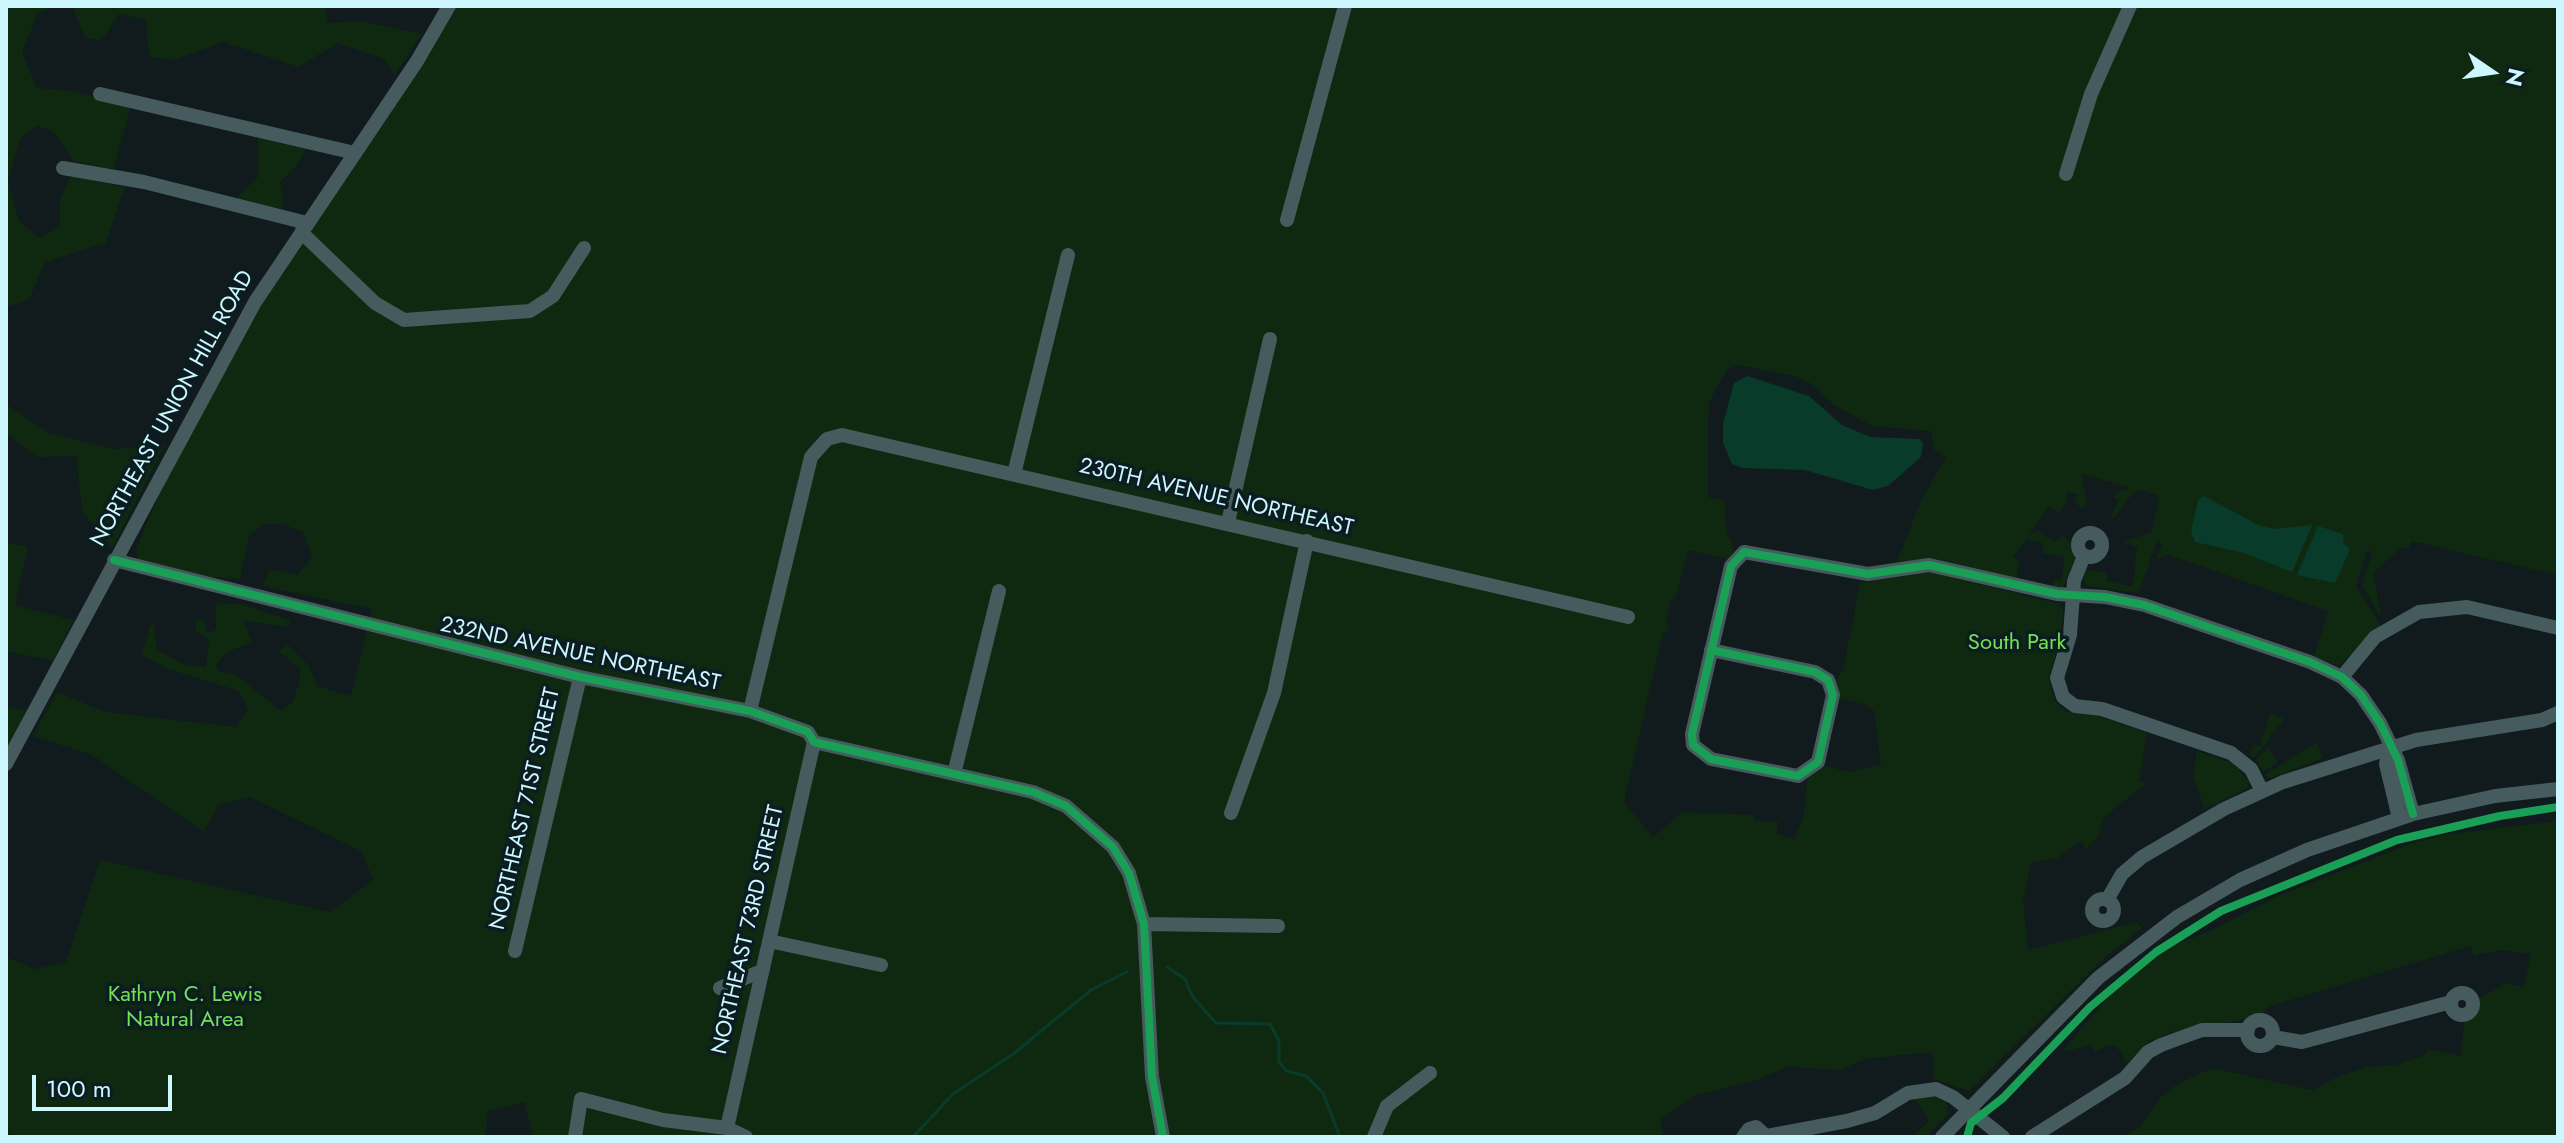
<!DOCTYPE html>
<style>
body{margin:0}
#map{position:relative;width:2564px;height:1143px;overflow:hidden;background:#111a1c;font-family:Jost,sans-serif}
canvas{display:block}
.frame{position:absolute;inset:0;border:8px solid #ccf7ff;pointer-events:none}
.north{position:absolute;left:2452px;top:32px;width:80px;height:80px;-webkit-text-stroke:6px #0c1d21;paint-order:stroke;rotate:103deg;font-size:22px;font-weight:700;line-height:32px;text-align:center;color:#ccf7ff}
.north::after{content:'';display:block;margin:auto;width:28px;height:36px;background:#ccf7ff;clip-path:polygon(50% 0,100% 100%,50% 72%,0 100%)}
.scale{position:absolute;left:32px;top:1075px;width:140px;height:36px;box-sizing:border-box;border:4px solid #ccf7ff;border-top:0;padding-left:10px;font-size:24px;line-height:28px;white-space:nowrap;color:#ccf7ff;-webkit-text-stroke:6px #0c1d21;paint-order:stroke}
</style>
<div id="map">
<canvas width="2564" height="1143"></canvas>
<div class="frame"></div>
<div class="north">N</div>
<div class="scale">100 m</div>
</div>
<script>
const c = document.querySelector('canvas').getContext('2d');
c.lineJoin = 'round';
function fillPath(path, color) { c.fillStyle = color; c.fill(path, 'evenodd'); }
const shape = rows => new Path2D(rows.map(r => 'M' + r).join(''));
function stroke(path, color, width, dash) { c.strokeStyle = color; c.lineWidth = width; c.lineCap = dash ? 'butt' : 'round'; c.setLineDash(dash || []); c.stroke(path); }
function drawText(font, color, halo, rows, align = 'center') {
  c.font = font + ' Jost,sans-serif'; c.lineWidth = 7; c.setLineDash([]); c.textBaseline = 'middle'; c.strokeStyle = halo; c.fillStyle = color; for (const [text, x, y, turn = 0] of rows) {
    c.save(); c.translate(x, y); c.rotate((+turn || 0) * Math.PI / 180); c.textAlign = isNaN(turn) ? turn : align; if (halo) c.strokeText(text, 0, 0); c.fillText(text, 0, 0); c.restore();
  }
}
const green = shape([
 [6,6,58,6,38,13,22,52,37,88,74,91,130,108,114,169,73,161,54,132,38,126,21,137,8,181,19,221,40,238,60,227,60,199,71,176,125,187,106,243,45,262,29,300,6,307],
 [73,6,325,6,328,23,360,21,422,34,395,75,383,58,337,43,299,67,223,42,174,60,149,57,146,20,119,14,101,41,84,37],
 [449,6,2558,6,2558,575,2411,541,2409,548,2401,548,2373,573,2382,619,2362,586,2372,552,2367,550,2356,586,2381,627,2339,666,2314,657,2328,611,2169,555,2156,559,2162,545,2157,540,2139,593,2087,586,2083,581,2086,570,2106,573,2107,581,2133,587,2137,547,2122,542,2151,533,2159,496,2140,490,2133,493,2114,518,2111,516,2119,500,2114,498,2116,492,2130,488,2082,474,2087,505,2081,509,2075,501,2078,494,2067,492,2066,504,2060,511,2062,514,2049,506,2028,536,2038,531,2055,542,2062,536,2073,544,2075,559,2063,588,2052,588,2054,579,2061,580,2065,558,2042,553,2044,544,2027,539,2012,557,2020,560,2016,580,1936,559,1896,564,1920,503,1946,457,1934,450,1931,431,1872,426,1834,405,1812,384,1795,376,1739,365,1728,369,1716,387,1709,405,1708,431,1708,497,1724,500,1727,533,1735,551,1728,559,1688,550,1675,599,1671,599,1666,623,1669,624,1667,633,1663,632,1624,802,1653,837,1683,812,1754,815,1754,820,1778,822,1777,834,1795,839,1804,815,1807,779,1822,765,1851,772,1881,764,1874,711,1866,705,1838,698,1835,680,1843,671,1860,583,1931,572,2059,604,2063,610,2061,635,2049,678,2055,701,2066,712,2100,717,2147,733,2139,782,2147,783,2104,817,2098,837,2086,849,2080,841,2058,858,2031,863,2023,901,2028,950,2137,922,2142,928,2102,960,1969,1091,1934,1079,1932,1052,1865,1059,1841,1070,1788,1067,1754,1081,1697,1095,1661,1119,1663,1137,533,1137,524,1102,488,1111,485,1137,13,1137,6,1130,6,957,35,969,66,962,100,860,330,912,373,880,361,851,250,797,218,805,204,832,92,755,33,736,57,692,106,712,236,727,248,710,239,691,168,669,141,655,153,619,157,650,183,664,206,667,209,639,196,631,195,619,204,619,207,633,216,630,216,603,241,604,291,621,287,627,244,621,252,642,227,652,216,664,218,671,238,676,281,711,294,700,300,678,300,669,279,651,287,644,309,666,317,686,351,696,372,609,263,586,269,569,297,575,312,557,303,532,282,524,264,524,249,536,240,579,210,577,139,560,136,549,197,405],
 [258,138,306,149,295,168,280,182,284,211,236,198,258,177],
 [6,404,49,433,114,449,165,445,112,548,82,511,76,456,37,457,6,433],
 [6,542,28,547,15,605,74,620,53,661,6,651],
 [6,706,27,710,6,750],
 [2270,713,2283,718,2282,722,2254,758,2250,754,2254,744,2260,746],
 [2317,742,2323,758,2271,778,2264,775],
 [2268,747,2278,762,2263,772,2256,760],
 [2197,751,2234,764,2249,781,2247,788,2205,809,2193,778],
 [2558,821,2558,1137,2124,1137,2139,1128,2160,1098,2176,1085,2212,1068,2313,1090,2335,1078,2367,1067,2395,1065,2424,1056,2429,1049,2461,1056,2465,1014,2471,1010,2473,1002,2506,983,2524,987,2531,954,2502,950,2474,955,2471,946,2270,1006,2261,1015,2249,1019,2174,1031,2150,1041,2127,1063,2117,1047,2109,1045,2095,1052,2090,1045,2061,1053,2109,996,2140,971,2156,952,2214,929,2278,896,2410,844,2448,834],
 [1935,1096,1947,1102,1948,1114,1926,1137,1912,1137,1929,1121,1914,1098]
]);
const water = shape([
 [1747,376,1809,396,1842,425,1870,437,1919,439,1923,443,1921,457,1888,486,1873,490,1805,470,1742,468,1732,464,1723,443,1723,424,1734,383],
 [2204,496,2260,526,2275,529,2312,525,2292,572,2244,553,2195,542,2191,532,2198,500],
 [2318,526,2343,534,2344,544,2350,549,2335,583,2297,575]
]);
const stream = shape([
 [1167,967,1185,979,1192,996,1216,1023,1270,1024,1279,1041,1279,1062,1287,1071,1306,1076,1323,1093,1340,1137],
 [913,1137,953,1094,1013,1054,1091,990,1127,972]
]);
const minor = shape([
 [100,94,355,153],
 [63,168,144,182,303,222,302,233,375,303,404,320,530,311,553,296,584,248],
 [2066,174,2091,94,2130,6],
 [1287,220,1345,6],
 [1014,474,1068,255],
 [1228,522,1270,339],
 '2078 545a12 12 0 1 1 24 0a12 12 0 1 1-24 0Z',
 [2084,556,2074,581,2070,635,2057,678,2063,697,2075,706,2102,709,2231,753,2251,769,2262,791],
 [114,560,580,677,750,711,808,732,814,742,1033,792,1066,806,1113,847,1129,873,1144,924,1152,1077,1163,1137],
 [1711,650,1815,672,1828,680,1833,695,1818,762,1798,776,1711,759,1693,745,1692,734,1731,566,1744,552,1868,574,1929,565,2057,594,2105,597,2144,605,2310,662,2342,677,2361,695,2380,723,2398,760,2413,814],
 [2342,677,2375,637,2419,612,2467,607,2558,628],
 [750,711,811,457,827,439,842,435,1628,617],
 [2389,746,2386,764,2399,818],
 [6,764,255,302,417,61,449,6],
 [954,774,999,591],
 [1231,813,1274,693,1307,541],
 '2092 910a11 11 0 1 1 22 0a11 11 0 1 1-22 0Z',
 [2107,900,2122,874,2142,857,2224,809,2283,782,2416,740,2542,720,2558,713],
 [1144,924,1278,926],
 [769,941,881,965],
 [515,951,580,677],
 [720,988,762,971],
 '2451 1004a11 11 0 1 1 22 0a11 11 0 1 1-22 0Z',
 '2247 1033a13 13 0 1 1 26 0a13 13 0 1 1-26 0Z',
 [2273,1037,2302,1042,2451,1002],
 [727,1128,814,742],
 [1767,1136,1847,1121,1875,1113,1908,1093,1936,1089,1953,1097,2003,1137],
 [575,1137,581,1099,663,1120,727,1128,746,1137],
 [1374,1137,1387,1106,1430,1073],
 [1743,1137,1749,1129,1756,1127,1767,1137],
 [1942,1137,2098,978,2177,917,2240,880,2307,850,2413,814,2495,796,2558,789],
 [2032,1137,2125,1078,2148,1052,2161,1045,2202,1030,2248,1030]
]);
const cycleway = shape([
 [114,560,580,677,750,711,808,732,814,742,1033,792,1066,806,1113,847,1129,873,1144,924,1152,1077,1163,1137],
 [1711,650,1815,672,1828,680,1833,695,1818,762,1798,776,1711,759,1693,745,1692,734,1731,566,1744,552,1868,574,1929,565,2057,594,2105,597,2144,605,2310,662,2342,677,2361,695,2380,723,2398,760,2413,814],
 [1967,1137,1971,1123,2003,1098,2090,1007,2156,952,2221,911,2397,840,2500,816,2558,807]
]);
const streetNames = [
 ["NORTHEAST UNION HILL ROAD",173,409,-61],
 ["230TH AVENUE NORTHEAST",1216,498,13],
 ["232ND AVENUE NORTHEAST",580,655,12],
 ["NORTHEAST 71ST STREET",526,809,-77],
 ["NORTHEAST 73RD STREET",749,930,-77]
];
const parkNames = [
 ["South Park",2017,644],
 ["Kathryn C. Lewis",185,996],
 ["Natural Area",185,1021]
];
fillPath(green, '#0f2911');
fillPath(water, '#093b2b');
stroke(stream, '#093b2b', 3);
stroke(minor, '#455b5d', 14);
stroke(cycleway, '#1a9f57', 8);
drawText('22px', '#ccf7ff', '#0c1d21', streetNames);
drawText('22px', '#73e255', '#0c1d21', parkNames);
</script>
